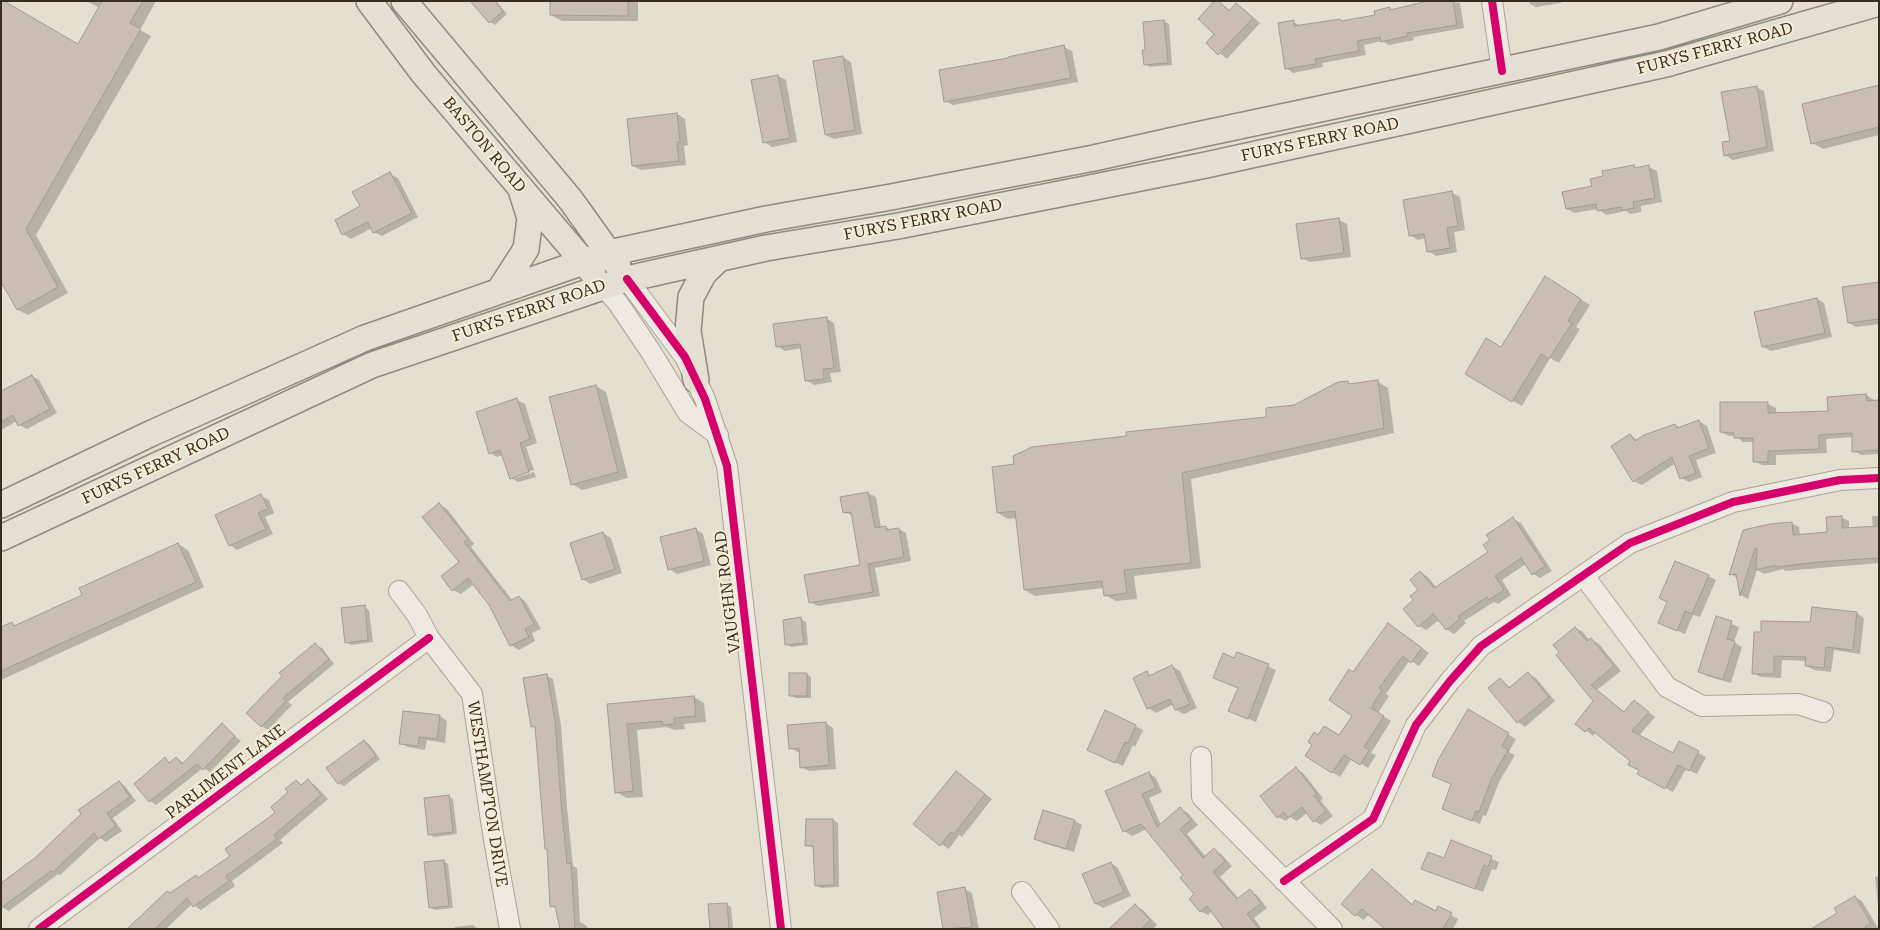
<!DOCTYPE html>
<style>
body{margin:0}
#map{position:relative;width:1880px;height:930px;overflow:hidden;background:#e5dfd0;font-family:"Roboto Serif",serif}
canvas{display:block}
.frame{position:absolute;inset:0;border:2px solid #3a2d20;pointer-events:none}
</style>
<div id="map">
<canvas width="1880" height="930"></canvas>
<div class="frame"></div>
</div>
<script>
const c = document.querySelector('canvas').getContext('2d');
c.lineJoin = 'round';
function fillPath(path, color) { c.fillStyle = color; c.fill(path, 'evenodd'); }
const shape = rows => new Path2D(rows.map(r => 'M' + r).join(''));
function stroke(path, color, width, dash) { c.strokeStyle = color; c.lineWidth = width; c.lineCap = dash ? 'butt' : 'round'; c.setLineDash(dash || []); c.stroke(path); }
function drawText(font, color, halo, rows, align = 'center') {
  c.font = font + ' "Roboto Serif",serif'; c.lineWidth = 4; c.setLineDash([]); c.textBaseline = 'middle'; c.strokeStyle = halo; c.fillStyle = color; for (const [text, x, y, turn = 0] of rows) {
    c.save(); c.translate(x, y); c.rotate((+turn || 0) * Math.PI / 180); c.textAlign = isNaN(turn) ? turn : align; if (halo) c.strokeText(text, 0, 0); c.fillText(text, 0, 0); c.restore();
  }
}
const shadow = shape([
 [156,1,140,30,151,36,36,235,68,293,28,315,18,310,1,217,78,45,100,8,88,2],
 [472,1,496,1,507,14,495,25,490,22],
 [551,1,638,1,638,21,562,21,551,15],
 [1218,1,1231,11,1236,5,1244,9,1260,23,1227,59,1208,43,1216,34],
 [1439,1,1460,3,1464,28,1413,37,1414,40,1389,45,1382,41,1364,45,1366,55,1322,63,1323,67,1293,73,1286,68,1293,22,1301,26,1340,20,1343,22,1376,16,1390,8,1394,11],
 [1529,1,1561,1,1561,3,1536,7,1530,4],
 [1164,21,1169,24,1172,65,1150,67,1145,64,1147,51],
 [1064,47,1072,51,1078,82,953,105,945,101,1010,59],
 [843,57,851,62,862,134,834,139,826,135],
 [778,76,786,80,797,142,772,147,764,142,753,81],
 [1879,86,1879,135,1823,149,1812,143],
 [1756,87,1764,91,1774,151,1733,160,1725,155],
 [677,114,685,119,688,145,684,146,686,165,641,170,633,166],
 [1634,166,1638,169,1649,167,1657,171,1662,202,1641,206,1641,212,1630,214,1626,211,1606,215,1598,209,1574,213,1567,209,1604,177],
 [390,174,398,178,418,217,382,236,374,232,372,228,351,239,343,234,336,221,362,207],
 [1452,193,1460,197,1465,230,1454,232,1457,252,1436,256,1428,251,1426,238,1418,240,1410,235],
 [1339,220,1347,224,1351,257,1310,262,1302,258],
 [1555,283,1590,305,1576,327,1580,329,1559,363,1550,358,1522,406,1467,374,1502,349],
 [1879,283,1879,324,1856,327,1849,323],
 [1817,299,1824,303,1832,337,1771,351,1763,347],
 [826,318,834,323,841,372,830,373,832,382,814,385,806,380,802,348,785,351,777,346],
 [32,376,39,380,57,413,27,429,19,425,17,421,1,430,1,404],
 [1348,382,1352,385,1378,382,1388,388,1394,433,1191,479,1201,568,1134,576,1137,599,1116,601,1105,595,1104,588,1035,596,1025,590,1017,518,1008,519,998,513,1015,465,1127,437,1268,418],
 [596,386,606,392,628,478,582,490,572,484],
 [1866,395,1874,400,1874,402,1879,402,1879,454,1861,455,1854,451,1853,437,1826,439,1827,453,1776,455,1776,465,1762,465,1754,461,1754,442,1743,442,1736,436,1729,436,1721,432,1721,403,1768,404,1776,408,1776,414,1829,412],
 [517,400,525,404,537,443,526,447,534,470,515,476,515,478,534,472,536,477,518,482,511,478,503,455,497,457,490,453],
 [1699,421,1707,426,1716,453,1696,460,1702,477,1689,482,1681,478,1676,463,1642,485,1634,481,1630,435,1638,440,1675,425,1680,428],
 [868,493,876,497,881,528,886,527,891,530,899,529,906,533,911,561,875,568,880,596,818,606,810,602,862,566,853,516,844,512],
 [261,496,269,500,274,513,265,517,273,534,237,550,230,545],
 [439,504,447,509,474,544,471,547,513,601,519,597,526,602,541,629,532,633,535,641,519,650,511,645,490,604,474,584,461,594,453,590,443,577,460,562],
 [1872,516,1879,516,1879,563,1785,571,1783,569,1764,574,1757,570,1748,599,1741,595,1738,579,1731,574,1744,531,1791,523,1799,527,1800,536,1828,533,1841,517,1849,521,1849,529,1873,528],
 [1513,519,1521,523,1552,571,1540,578,1533,574,1526,564,1502,580,1511,595,1498,604,1494,602,1464,621,1466,623,1454,634,1446,629,1439,620,1426,630,1419,626,1415,600,1420,590,1420,572,1428,577,1437,588,1490,552],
 [695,529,703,534,711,565,677,574,669,569],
 [603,533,611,538,622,573,590,584,583,579],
 [178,544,188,550,204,587,1,680,1,629,12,624,17,626,84,596],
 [1708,576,1716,580,1700,617,1693,615,1685,634,1668,627,1669,602],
 [364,607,369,610,373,642,351,645,346,642],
 [1857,613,1864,618,1860,654,1834,650,1831,672,1814,670,1807,666,1807,661,1782,660,1781,678,1761,677,1753,673,1812,624],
 [1717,618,1739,627,1734,642,1742,647,1731,683,1707,676,1700,671],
 [801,619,806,622,808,645,791,647,786,644],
 [1576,628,1583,632,1590,641,1591,639,1599,644,1621,671,1597,690,1625,713,1635,702,1655,717,1639,736,1674,754,1680,743,1706,757,1697,774,1686,769,1673,792,1646,778,1631,761,1596,732,1593,736,1577,723,1595,701],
 [1396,629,1429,653,1419,666,1410,660,1386,694,1389,696,1378,713,1391,721,1371,753,1376,755,1368,768,1352,758,1340,777,1307,756,1319,736,1340,737,1354,715,1353,673],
 [315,645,322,648,334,664,288,702,292,705,268,730,261,726],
 [1238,653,1276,670,1256,722,1230,711,1239,688,1214,677,1235,660],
 [1172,666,1180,671,1197,708,1184,714,1176,710,1174,704,1156,713,1148,708,1147,673,1152,676],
 [807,674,811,677,811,698,795,698,790,695],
 [1528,674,1536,678,1555,701,1525,727,1518,722,1500,679,1511,688],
 [547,676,553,679,561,725,567,807,573,866,577,868,580,922,587,926,588,929,561,929,557,909,552,906,549,850,536,729,532,726],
 [694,697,704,703,706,722,684,724,685,729,674,730,667,727,637,730,643,797,627,798,616,792,609,705],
 [1468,711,1516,739,1509,752,1515,755,1499,782,1486,816,1483,815,1480,824,1443,808,1452,784,1434,776],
 [405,712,440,716,447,721,445,743,427,740,425,750,408,747,401,743],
 [826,723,833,728,836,769,809,771,801,767,800,753,790,748],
 [222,725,241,741,210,772,203,768,156,805,150,801,165,759,171,763,177,758,184,764],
 [1135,726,1143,730,1135,747,1133,745,1123,766,1096,754],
 [364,741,369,744,380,759,344,786,339,783],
 [1296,769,1303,773,1323,798,1321,801,1333,816,1321,825,1314,821,1307,813,1297,821,1290,817,1286,821,1278,817],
 [956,772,992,799,962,837,959,835,949,849,941,844],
 [1149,773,1156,778,1162,792,1149,798,1161,825,1180,809,1188,813,1198,825,1187,834,1206,857,1214,850,1221,854,1232,866,1220,877,1239,899,1250,891,1257,895,1267,908,1254,918,1262,929,1226,929,1212,911,1208,915,1200,911,1196,895,1185,875,1147,829,1132,836,1124,831],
 [308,781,315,785,328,799,280,840,283,843,232,881,235,886,201,910,192,904,166,929,129,929,171,894,196,877,200,879,232,856,277,813,296,782,303,785],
 [119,782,125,786,136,801,113,818,122,831,106,842,100,838,60,875,58,874,9,911,2,907,37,858],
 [448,796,453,799,457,834,434,837,429,834],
 [833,820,838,823,839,887,821,888,816,885,814,848,807,845],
 [1075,821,1082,825,1074,852,1043,843,1036,838],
 [1451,842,1499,862,1496,870,1492,869,1483,892,1423,869,1445,859],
 [444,861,448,864,453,908,435,910,430,907],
 [1111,863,1118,868,1131,896,1103,908,1096,904],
 [1372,871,1379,875,1413,905,1436,913,1439,908,1458,919,1453,929,1387,929,1370,913,1364,920,1356,915,1343,904],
 [1879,876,1879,914,1875,877],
 [965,889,972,893,979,929,945,929],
 [1855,897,1862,901,1878,928,1828,929,1839,913],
 [726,904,731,907,733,929,712,929],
 [1135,906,1143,910,1157,925,1153,929,1111,929],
 [473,925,478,929,455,929,455,927]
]);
const building = shape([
 [1,1,4,1,78,44,102,1,143,1,130,23,141,29,26,229,58,287,17,310,1,282,1,1],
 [470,1,495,1,503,11,489,23,470,1],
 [550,1,628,1,628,16,550,15,550,1],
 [1214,1,1219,1,1229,11,1236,3,1253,18,1218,55,1206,43,1214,34,1198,19,1214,1],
 [1428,1,1453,1,1457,25,1407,33,1407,36,1381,42,1380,37,1357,41,1359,51,1315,59,1316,64,1285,69,1278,23,1294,20,1294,26,1340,19,1341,21,1375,15,1374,11,1390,7,1390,10,1428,1],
 [1164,20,1168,63,1144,65,1142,50,1145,50,1143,22,1164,20],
 [1064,45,1071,78,944,102,939,70,1008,58,1008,57,1064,45],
 [843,56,855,130,825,135,813,61,843,56],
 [778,75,790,138,763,143,751,80,778,75],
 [1879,85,1879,127,1811,144,1802,104,1879,85],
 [1757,86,1767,147,1724,156,1722,142,1730,141,1721,92,1757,86],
 [677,113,680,142,677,142,679,161,632,166,627,119,677,113],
 [1634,165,1635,168,1649,165,1655,198,1633,202,1634,208,1622,210,1621,207,1597,211,1596,204,1566,209,1562,192,1592,186,1590,179,1603,176,1602,171,1634,165],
 [390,172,412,213,373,233,368,222,342,235,335,220,360,206,352,192,390,172],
 [1452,191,1458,226,1447,228,1450,248,1427,252,1424,234,1409,236,1403,200,1452,191],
 [1339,218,1344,253,1301,259,1296,224,1339,218],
 [1545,276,1581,299,1568,321,1572,323,1549,359,1541,354,1512,402,1465,374,1486,338,1501,347,1545,276],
 [1879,282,1879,319,1848,323,1842,287,1879,282],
 [1817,298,1825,333,1762,347,1754,312,1817,298],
 [827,317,834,368,823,369,824,379,805,381,800,344,776,347,773,324,827,317],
 [32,375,50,409,18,426,13,415,1,422,1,391,32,375],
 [1378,380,1384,428,1182,473,1191,563,1124,570,1127,593,1104,596,1102,581,1024,590,1015,511,997,513,992,467,1014,464,1013,456,1032,447,1126,436,1126,432,1266,417,1266,408,1294,405,1338,382,1348,381,1349,384,1378,380],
 [596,385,618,472,571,485,549,397,596,385],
 [1866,394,1867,401,1879,400,1879,450,1852,452,1852,433,1819,435,1819,449,1768,451,1768,462,1753,462,1753,438,1734,438,1734,433,1720,432,1720,402,1768,402,1768,413,1828,411,1827,397,1866,394],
 [517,398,530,439,520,443,529,472,510,479,500,450,489,454,476,412,517,398],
 [1699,420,1709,448,1689,456,1696,473,1680,479,1672,457,1633,482,1611,446,1630,434,1635,441,1644,435,1675,424,1677,428,1699,420],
 [868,492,875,528,886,526,886,530,899,528,904,557,868,564,873,592,809,603,804,575,860,565,851,512,843,513,840,497,868,492],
 [261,494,268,509,258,513,266,529,229,546,215,515,261,494],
 [439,503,468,539,464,542,510,601,519,596,534,624,525,629,529,637,510,646,489,605,468,578,452,591,441,576,459,562,422,517,439,503],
 [1842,516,1842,528,1879,526,1879,558,1818,562,1777,567,1776,565,1756,570,1757,548,1755,548,1740,596,1736,574,1729,575,1743,530,1770,524,1792,522,1793,535,1827,532,1826,517,1842,516],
 [1513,517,1545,566,1532,575,1521,558,1495,576,1504,590,1489,600,1487,597,1458,616,1460,619,1446,630,1433,614,1418,627,1403,609,1413,600,1410,596,1418,590,1410,580,1420,571,1434,588,1488,552,1483,545,1490,540,1486,535,1513,517],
 [696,528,704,561,668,570,660,537,696,528],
 [603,532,615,569,582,580,570,543,603,532],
 [178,543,196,582,1,671,1,627,12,622,14,626,82,595,79,588,178,543],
 [1675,561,1709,575,1692,614,1685,611,1677,631,1658,623,1667,602,1659,598,1675,561],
 [365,605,368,640,345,643,341,608,365,605],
 [1812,607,1857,612,1853,650,1826,647,1824,668,1805,666,1806,657,1774,656,1774,674,1752,674,1754,632,1761,632,1761,621,1810,622,1812,607],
 [1716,616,1732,621,1727,639,1735,641,1723,680,1698,672,1716,616],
 [801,617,804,643,785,645,783,620,801,617],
 [1388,623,1422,648,1411,663,1403,656,1379,688,1382,690,1371,708,1384,716,1364,747,1369,750,1360,765,1344,755,1332,773,1305,756,1312,745,1308,742,1314,732,1318,735,1324,726,1339,735,1352,716,1329,700,1349,669,1353,672,1388,623],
 [1575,627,1587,641,1591,638,1614,666,1591,685,1624,712,1634,700,1649,712,1632,731,1673,753,1679,741,1699,751,1689,771,1678,765,1665,789,1637,774,1639,770,1628,765,1630,761,1589,728,1585,732,1575,724,1593,701,1556,655,1559,652,1553,645,1575,627],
 [315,643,329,659,283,698,286,701,261,727,246,713,282,676,279,673,315,643],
 [1237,652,1269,664,1248,719,1228,711,1238,688,1213,678,1223,653,1234,658,1237,652],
 [1172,665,1190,704,1175,710,1170,699,1147,709,1133,678,1147,671,1149,676,1172,665],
 [1528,672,1549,697,1517,723,1488,688,1500,678,1509,688,1528,672],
 [789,673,807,673,807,696,789,696,789,673],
 [547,674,555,721,561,802,567,864,571,863,575,929,560,929,555,906,550,907,547,849,545,849,535,726,531,727,523,678,547,674],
 [694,696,696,716,674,718,675,724,663,725,662,721,627,724,633,791,615,793,607,704,694,696],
 [1468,709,1509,733,1502,746,1508,750,1492,778,1479,812,1476,811,1472,821,1442,809,1451,784,1432,776,1438,760,1468,709],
 [1105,710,1136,725,1128,743,1125,742,1115,763,1087,750,1105,710],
 [403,711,440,715,437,739,419,737,418,746,399,744,403,711],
 [826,722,829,765,800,768,799,748,789,749,787,725,826,722],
 [222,723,235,736,203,770,197,764,149,802,134,784,165,757,169,763,176,757,182,764,222,723],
 [364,740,376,756,338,784,326,768,364,740],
 [1296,767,1317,794,1314,796,1326,811,1313,822,1302,807,1288,818,1284,812,1277,818,1260,796,1296,767],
 [956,771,985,794,954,834,951,832,940,846,913,824,956,771],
 [1149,772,1156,788,1142,794,1157,827,1180,807,1191,820,1180,829,1203,858,1214,848,1225,861,1213,872,1237,899,1250,889,1261,903,1247,914,1259,929,1224,929,1207,906,1200,912,1189,899,1194,894,1180,878,1183,875,1141,824,1123,832,1105,791,1149,772],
 [308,779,321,795,274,835,277,839,226,876,229,881,193,907,187,898,155,929,127,929,167,891,170,893,196,875,198,878,230,856,225,849,275,813,271,807,288,792,285,789,296,780,301,785,308,779],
 [119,781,130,797,107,813,116,826,98,839,94,833,53,872,51,871,1,908,1,883,36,857,81,814,78,810,119,781],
 [449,795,453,832,428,835,424,798,449,795],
 [1043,810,1075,820,1066,849,1034,839,1043,810],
 [806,819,833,819,834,885,815,886,813,846,805,846,806,819],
 [1451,840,1492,856,1488,867,1484,865,1475,889,1421,869,1428,852,1444,858,1451,840],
 [444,860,449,906,429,908,424,862,444,860],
 [1111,862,1124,892,1095,904,1082,874,1111,862],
 [1372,869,1412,905,1415,900,1436,911,1438,906,1452,913,1443,929,1385,929,1362,909,1355,916,1341,904,1372,869],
 [965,887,972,927,943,929,937,892,965,887],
 [1855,896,1871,923,1863,929,1811,929,1837,913,1834,908,1855,896],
 [727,903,729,929,710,929,708,904,727,903],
 [1135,904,1150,920,1141,929,1109,929,1135,904]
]);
const minor = shape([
 [1492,1,1502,71],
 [627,279,685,357,705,399,727,466,781,929],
 [603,286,618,303,651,352,688,413,718,435],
 [1584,576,1667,687,1702,706,1798,704,1823,712],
 [399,591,417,615,429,638,472,694,494,840,510,929],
 [1201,757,1202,797,1332,929],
 [1284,881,1373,819,1416,725,1450,681,1481,646,1630,543,1733,502,1840,480,1879,478],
 [1022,892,1049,929],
 [39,929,429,638]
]);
const major = shape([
 [369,1,423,73,593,273],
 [404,1,570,199,618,266],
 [499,291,526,249,530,218,522,193],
 [696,380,688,331,691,297,704,273,720,258],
 [1,505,152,433,365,338,609,253,766,219,891,197,1094,158,1197,135,1659,37,1780,1],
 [1,538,372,365,627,279,766,248,898,226,1206,165,1666,64,1879,3]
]);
const cycleway = shape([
 [1492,1,1502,71],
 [627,279,685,357,705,399,727,466,781,929],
 [1284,881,1373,819,1416,725,1450,681,1481,646,1630,543,1733,502,1840,480,1879,478],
 [39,929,429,638]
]);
const streetNames = [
 ["FURYS FERRY ROAD",1715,49,-15],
 ["FURYS FERRY ROAD",1320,140,-12],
 ["BASTON ROAD",484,145,50],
 ["FURYS FERRY ROAD",923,220,-11],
 ["FURYS FERRY ROAD",529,311,-19],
 ["FURYS FERRY ROAD",156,466,-25],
 ["VAUGHN ROAD",728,592,-97],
 ["PARLIMENT LANE",226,772,-37],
 ["WESTHAMPTON DRIVE",487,794,81]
];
fillPath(shadow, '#0003');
fillPath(building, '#c9beb1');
stroke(building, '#a59b8f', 1);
stroke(minor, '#aba498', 22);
stroke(major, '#908a7f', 28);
stroke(minor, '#eeeae1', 20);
stroke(major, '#e4e0d3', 25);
stroke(cycleway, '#d6006c', 8);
drawText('16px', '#3a2d20', '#f5edd7', streetNames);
</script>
